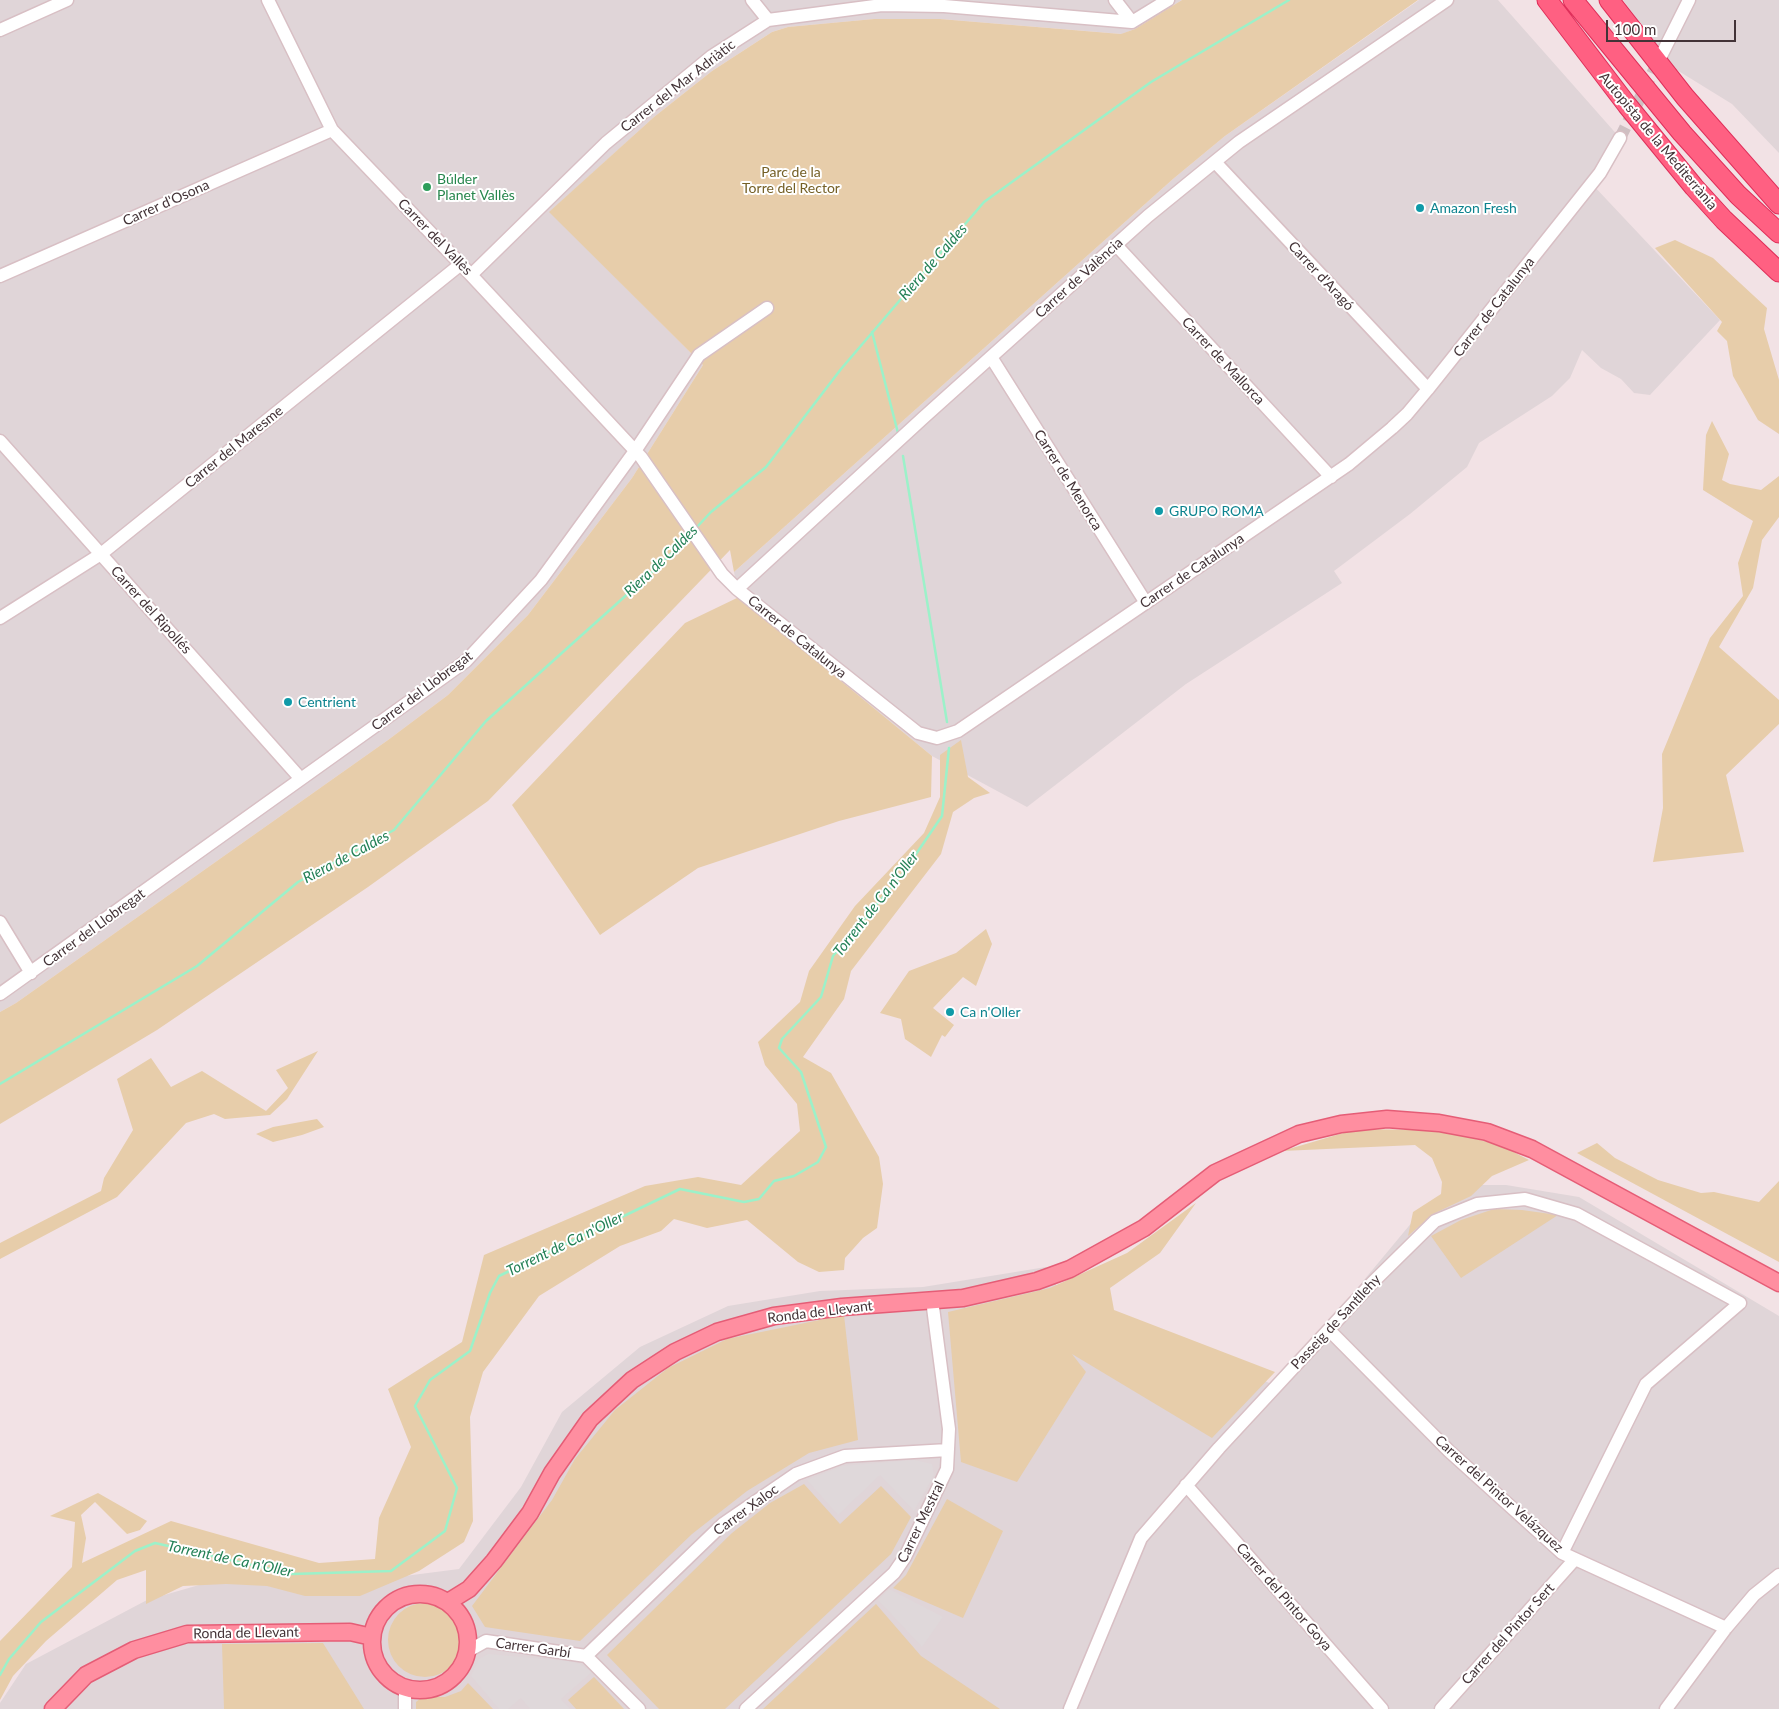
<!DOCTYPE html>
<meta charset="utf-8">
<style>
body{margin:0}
#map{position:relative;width:1779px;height:1709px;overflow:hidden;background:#f2e2e5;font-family:Lato,sans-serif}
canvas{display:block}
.scale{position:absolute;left:1606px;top:20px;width:130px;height:22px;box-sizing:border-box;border:2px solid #433337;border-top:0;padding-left:6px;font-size:15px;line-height:18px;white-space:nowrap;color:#433337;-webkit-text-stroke:4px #fff;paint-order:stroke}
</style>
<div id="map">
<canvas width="1779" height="1709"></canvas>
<div class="scale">100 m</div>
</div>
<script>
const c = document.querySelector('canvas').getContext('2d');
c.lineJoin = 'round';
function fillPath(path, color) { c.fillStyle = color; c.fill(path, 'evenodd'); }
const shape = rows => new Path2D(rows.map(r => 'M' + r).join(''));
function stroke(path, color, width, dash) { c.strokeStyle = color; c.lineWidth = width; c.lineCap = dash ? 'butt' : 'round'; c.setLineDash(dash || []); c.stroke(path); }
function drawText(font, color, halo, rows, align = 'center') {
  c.font = font + ' Lato,sans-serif'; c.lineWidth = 4; c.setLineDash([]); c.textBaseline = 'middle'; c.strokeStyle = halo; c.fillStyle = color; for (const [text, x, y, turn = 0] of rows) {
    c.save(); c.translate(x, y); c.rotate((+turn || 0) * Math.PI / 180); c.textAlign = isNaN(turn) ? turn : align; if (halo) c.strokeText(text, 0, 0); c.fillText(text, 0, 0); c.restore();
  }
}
const industrial = shape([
 [0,0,1182,0,1135,29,1122,34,940,19,874,19,788,27,772,32,712,71,654,117,550,212,703,365,632,478,528,615,448,695,388,740,16,1003,0,1012],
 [1419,0,1498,0,1620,138,1592,184,1720,320,1650,395,1634,393,1621,379,1601,368,1582,350,1570,378,1552,396,1479,443,1467,467,1410,514,1334,571,1342,583,1186,684,1027,807,932,756,739,597,734,572,1173,179,1225,136],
 [1623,0,1779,0,1779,153,1732,104,1672,67],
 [1476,1185,1506,1185,1579,1197,1779,1316,1779,1709,0,1709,0,1703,26,1664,147,1600,206,1583,389,1578,459,1569,521,1487,562,1412,640,1347,728,1306,820,1291,923,1287,1046,1267,1058,1288,1276,1386,1413,1221]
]);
const green = shape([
 [1182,0,1418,0,1225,136,1173,179,734,572,730,550,488,801,368,887,157,1030,0,1124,0,1012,16,1003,388,740,448,695,528,615,632,478,703,365,549,212,654,117,712,71,772,32,788,27,874,19,940,19,1121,34,1135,29],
 [1675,240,1713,258,1767,308,1764,329,1779,380,1779,434,1758,420,1733,376,1727,341,1717,331,1722,322,1655,248],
 [1712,421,1729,454,1722,480,1730,484,1761,490,1779,476,1779,517,1762,540,1753,588,1719,647,1779,700,1779,724,1726,775,1744,852,1653,862,1663,808,1662,754,1710,638,1743,596,1738,563,1753,521,1703,490,1706,435],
 [739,597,932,756,931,797,839,821,698,868,600,935,512,805,685,623],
 [961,740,968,777,990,793,974,798,953,812,941,854,851,971,844,999,803,1057,831,1073,879,1157,883,1184,877,1228,863,1238,845,1258,844,1270,819,1272,798,1262,747,1220,707,1228,674,1219,661,1231,620,1246,539,1296,483,1372,470,1417,473,1521,464,1542,419,1571,360,1596,305,1596,267,1586,226,1584,183,1586,146,1604,146,1570,117,1580,46,1641,13,1676,0,1700,0,1641,72,1567,75,1522,50,1516,98,1493,147,1521,140,1530,127,1534,95,1502,81,1515,86,1538,82,1563,171,1521,319,1563,375,1559,379,1518,411,1447,388,1389,462,1342,484,1255,645,1186,698,1177,741,1185,800,1131,797,1104,765,1065,758,1042,800,1002,809,971,855,906,924,833,940,797,940,755],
 [986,929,992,944,976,986,963,977,933,1008,954,1025,945,1037,942,1035,931,1057,905,1039,901,1019,880,1013,909,971,956,953],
 [318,1051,287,1099,270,1115,225,1119,214,1114,186,1123,117,1197,0,1259,0,1243,101,1191,104,1178,133,1130,117,1079,151,1058,171,1087,202,1071,266,1111,288,1088,276,1070],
 [317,1119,324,1127,302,1135,273,1142,256,1134,273,1127],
 [1357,1129,1424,1130,1459,1135,1500,1145,1529,1160,1492,1176,1471,1196,1433,1214,1408,1236,1413,1212,1441,1194,1442,1182,1432,1158,1415,1145,1282,1151],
 [1597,1143,1615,1158,1658,1180,1701,1193,1714,1192,1759,1202,1779,1181,1779,1262,1577,1153],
 [1196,1203,1160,1253,1110,1288,1114,1310,1275,1372,1212,1438,1072,1354,1086,1372,1017,1482,961,1462,948,1312,1050,1288,1127,1253],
 [1494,1209,1522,1210,1558,1215,1461,1278,1431,1236,1461,1220],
 [844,1315,858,1440,809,1453,747,1491,692,1534,580,1641,485,1627,472,1606,552,1500,575,1459,615,1410,668,1368,727,1339],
 [804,1484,840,1524,881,1486,911,1517,891,1554,725,1709,659,1709,607,1655,732,1533,770,1503],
 [947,1499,1003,1531,963,1618,893,1588,906,1575],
 '388 1640a37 37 0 1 1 74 0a37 37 0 1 1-74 0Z',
 [876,1604,921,1656,1000,1709,763,1709],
 [323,1643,364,1709,224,1709,222,1644],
 [594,1677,624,1709,576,1709,568,1700],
 [468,1683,493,1709,416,1709,416,1702,422,1697,445,1697,461,1691]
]);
const parking = shape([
 [914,1460,932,1464,934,1475,914,1511,880,1475,838,1515,807,1480,842,1466],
 [889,1589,943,1617,922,1647,878,1600],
 [488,1654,567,1661,580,1664,592,1672,561,1699,570,1709,530,1709,521,1698,508,1709,499,1709,471,1676,479,1659]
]);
const stream = shape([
 [872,332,898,433],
 [903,456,947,722],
 [696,528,711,512,766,467,841,369,984,202,1151,82,1289,0],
 [0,1084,197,966,298,882,394,830,486,721,661,564,689,535],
 [0,1675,9,1659,41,1622,135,1551,155,1543,292,1574,391,1571,445,1531,457,1488,415,1406,430,1380,470,1351,490,1293,499,1276,680,1189,744,1202,759,1199,774,1181,794,1176,818,1162,826,1147,801,1072,779,1048,782,1039,821,997,833,956,901,876,942,816,949,748]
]);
const minorTunnel = shape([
 [1620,138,1661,56]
]);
const minor = shape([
 [268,0,332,130,471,275,641,457,722,574,737,589,918,733,937,738,958,731,1349,464,1392,428,1407,414,1428,389,1600,173,1620,138],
 [752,0,768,20],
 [1115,0,1132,22],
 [0,30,67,0],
 [1662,54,1689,0],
 [1215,162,1428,389],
 [1116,245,1331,477],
 [471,275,606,143,712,56,768,20,882,5,944,6,1132,22,1168,0],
 [0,276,332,130],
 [991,357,1146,603],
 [0,441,301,779],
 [737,589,923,418,1148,216,1239,142,1447,0],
 [0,618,101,554,461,264],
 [0,922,31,973],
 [0,994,466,661,541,580,635,451,699,355,767,308],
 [1329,1330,1449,1451,1562,1553,1726,1628],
 [1186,1485,1382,1709],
 [468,1651,486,1641,586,1656,639,1709],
 [586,1656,723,1524,796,1474,845,1456,948,1450],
 [405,1688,405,1709],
 [746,1709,894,1573,905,1557,947,1469,949,1429,932,1300],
 [1070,1709,1141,1538,1219,1448,1372,1283,1435,1221,1477,1204,1525,1199,1577,1214,1740,1303,1646,1384,1562,1553],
 [1441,1709,1575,1559],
 [1666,1709,1726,1628,1754,1595,1779,1575]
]);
const major = shape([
 '372 1642a48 48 0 1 1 96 0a48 48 0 1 1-96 0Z',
 [448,1602,469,1589,494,1561,530,1513,552,1473,590,1419,632,1380,675,1352,717,1332,774,1316,842,1307,963,1298,1037,1281,1070,1269,1144,1228,1215,1173,1299,1134,1341,1124,1387,1119,1439,1123,1487,1132,1532,1149,1779,1283],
 [53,1709,86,1675,134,1650,187,1634,350,1632,372,1637]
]);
const highway = shape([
 [1547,0,1627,105,1694,187,1724,220,1779,272],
 [1573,0,1682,133,1738,195,1779,233],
 [1609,0,1685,97,1779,204]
]);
const markers = [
 [427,187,5,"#2e9e5b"],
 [1420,208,5,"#0f9aa8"],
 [1159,511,5,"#0f9aa8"],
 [288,702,5,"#0f9aa8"],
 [950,1012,5,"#0f9aa8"]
];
const streetNames = [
 ["Carrer del Mar Adriàtic",678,86,-38],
 ["Autopista de la Mediterrània",1658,141,50],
 ["Carrer d'Osona",166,203,-24],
 ["Carrer del Vallès",435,237,46],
 ["Carrer d'Aragó",1321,276,47],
 ["Carrer de València",1079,278,-42],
 ["Carrer de Catalunya",1494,307,-52],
 ["Carrer de Mallorca",1223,361,47],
 ["Carrer del Maresme",234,447,-39],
 ["Carrer de Menorca",1068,480,58],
 ["Carrer de Catalunya",1192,571,-34],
 ["Carrer del Ripollés",151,610,48],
 ["Carrer de Catalunya",797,637,39],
 ["Carrer del Llobregat",422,691,-37],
 ["Carrer del Llobregat",94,928,-36],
 ["Ronda de Llevant",820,1312,-7],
 ["Passeig de Santllehy",1336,1322,-47],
 ["Carrer del Pintor Velázquez",1499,1494,42],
 ["Carrer Xaloc",746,1510,-36],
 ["Carrer Mestral",921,1522,-64],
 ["Carrer del Pintor Goya",1284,1597,49],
 ["Ronda de Llevant",246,1633,-1],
 ["Carrer del Pintor Sert",1508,1634,-48],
 ["Carrer Garbí",533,1648,8]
];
const parkNames = [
 ["Parc de la",791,172],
 ["Torre del Rector",791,188]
];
const leisureNames = [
 ["Búlder",437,179],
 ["Planet Vallès",437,195]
];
const cultureNames = [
 ["Amazon Fresh",1430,208],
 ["GRUPO ROMA",1169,511],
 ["Centrient",298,702],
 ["Ca n'Oller",960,1012]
];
const waterNames = [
 ["Riera de Caldes",933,262,-49],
 ["Riera de Caldes",661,561,-44],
 ["Riera de Caldes",346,857,-28],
 ["Torrent de Ca n'Oller",876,904,-52],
 ["Torrent de Ca n'Oller",565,1244,-26],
 ["Torrent de Ca n'Oller",230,1559,12]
];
fillPath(industrial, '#e0d5d8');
fillPath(green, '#e7cdaa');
fillPath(parking, '#dfd8da');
stroke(stream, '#9cf1c9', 2.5);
stroke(minorTunnel, '#cfbfc2', 12, [12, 6]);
stroke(minor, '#d8bfc4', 15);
stroke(major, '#e55d76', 19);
stroke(highway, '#df2f5a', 21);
stroke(minor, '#fff', 12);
stroke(major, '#ff8ea0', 16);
stroke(highway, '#ff6082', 19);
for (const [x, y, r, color] of markers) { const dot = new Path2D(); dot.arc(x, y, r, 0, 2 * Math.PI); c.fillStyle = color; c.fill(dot); stroke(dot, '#fff', 2); }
drawText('14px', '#433337', '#fff', streetNames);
drawText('14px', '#756026', '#fff', parkNames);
drawText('14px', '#27864d', '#fff', leisureNames, 'left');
drawText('14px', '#0d838f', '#fff', cultureNames, 'left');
drawText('italic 15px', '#238056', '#fff', waterNames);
</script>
